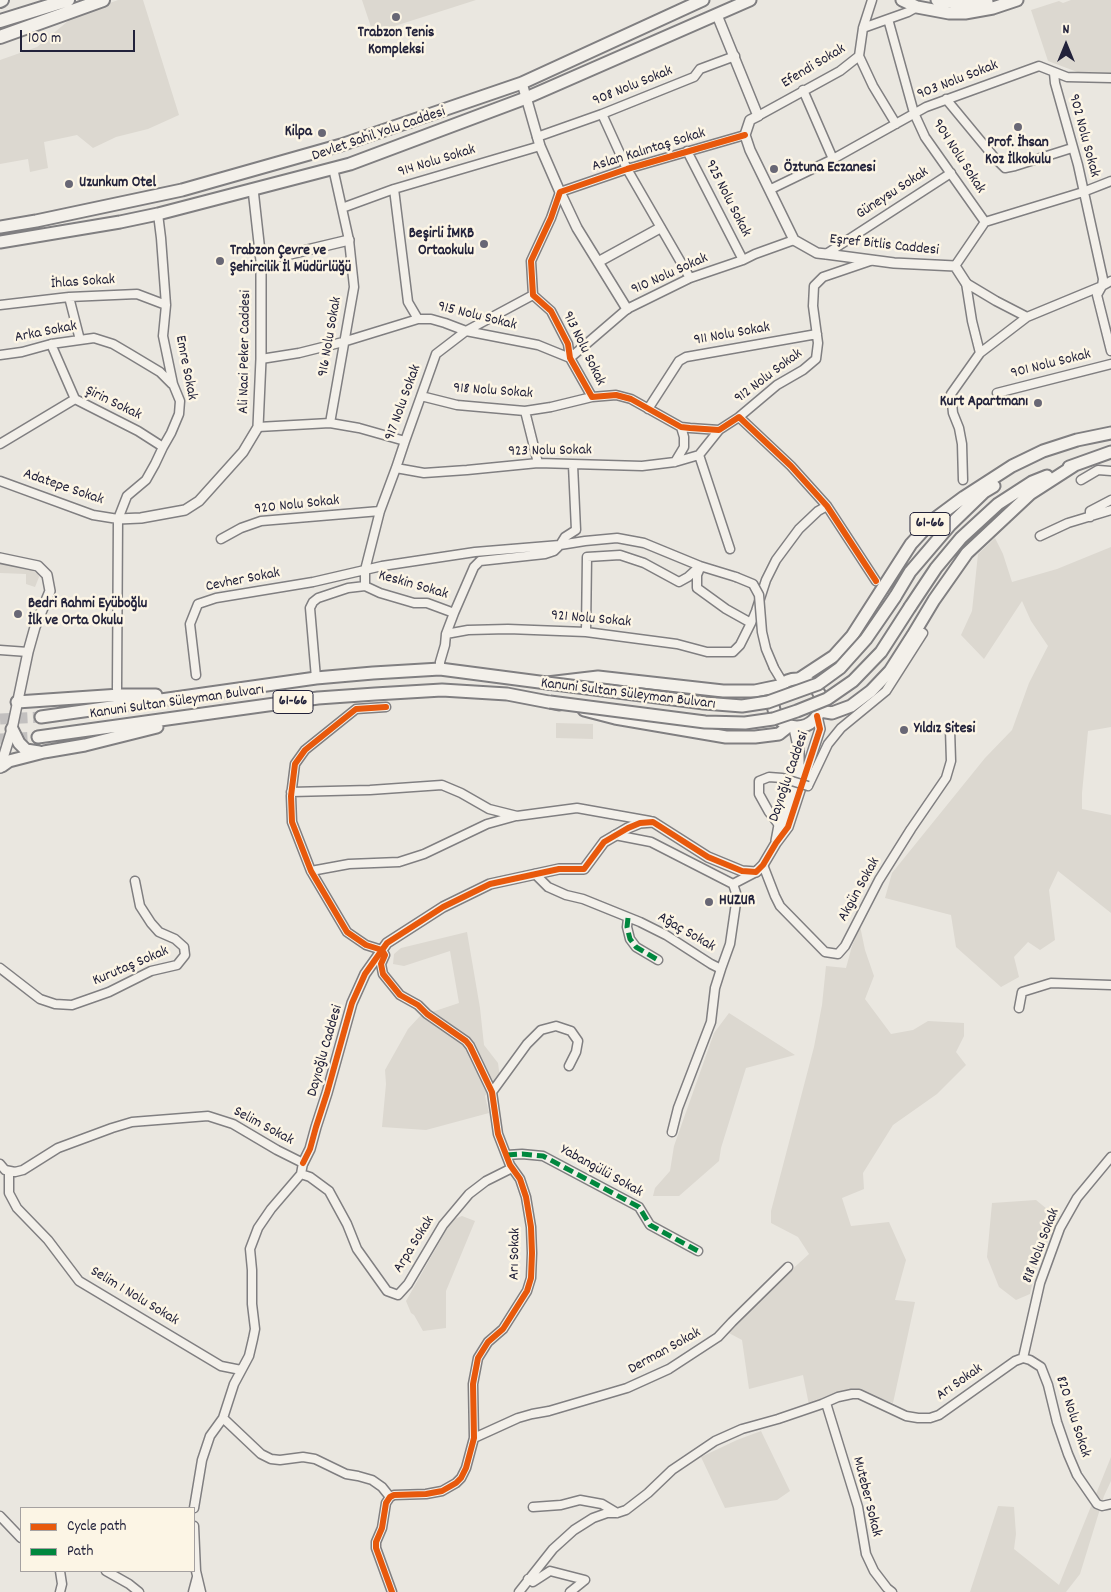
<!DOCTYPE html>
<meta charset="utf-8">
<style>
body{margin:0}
#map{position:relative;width:1111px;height:1592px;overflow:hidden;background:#eae7e0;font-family:Dekko,sans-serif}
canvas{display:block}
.legend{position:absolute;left:20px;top:1507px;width:175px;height:65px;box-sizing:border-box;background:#fcf5e5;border:1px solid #a5a1a1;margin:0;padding:6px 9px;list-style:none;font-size:15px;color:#22223b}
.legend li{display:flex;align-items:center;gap:10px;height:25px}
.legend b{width:25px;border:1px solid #a5a1a1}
.north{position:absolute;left:1041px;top:20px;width:50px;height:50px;-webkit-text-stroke:4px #fcf5e5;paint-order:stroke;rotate:0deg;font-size:14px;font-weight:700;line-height:20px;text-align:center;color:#22223b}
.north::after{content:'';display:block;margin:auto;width:18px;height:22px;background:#22223b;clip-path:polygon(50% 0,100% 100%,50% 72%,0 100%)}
.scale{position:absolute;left:20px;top:30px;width:115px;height:22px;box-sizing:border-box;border:2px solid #22223b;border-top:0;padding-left:6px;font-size:15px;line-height:18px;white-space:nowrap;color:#22223b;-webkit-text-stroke:4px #fcf5e5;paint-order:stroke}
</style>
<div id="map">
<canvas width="1111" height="1592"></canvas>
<ul class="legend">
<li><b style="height:6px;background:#e8590c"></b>Cycle path</li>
<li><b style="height:6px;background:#00873e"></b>Path</li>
</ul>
<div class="north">N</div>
<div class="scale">100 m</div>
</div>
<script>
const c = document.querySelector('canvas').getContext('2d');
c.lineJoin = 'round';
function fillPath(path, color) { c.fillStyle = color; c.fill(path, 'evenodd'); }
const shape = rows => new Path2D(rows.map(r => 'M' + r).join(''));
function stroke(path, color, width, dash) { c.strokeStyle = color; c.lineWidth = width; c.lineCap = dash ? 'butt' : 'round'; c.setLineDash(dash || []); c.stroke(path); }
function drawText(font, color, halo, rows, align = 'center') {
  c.font = font + ' Dekko,sans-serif'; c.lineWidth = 5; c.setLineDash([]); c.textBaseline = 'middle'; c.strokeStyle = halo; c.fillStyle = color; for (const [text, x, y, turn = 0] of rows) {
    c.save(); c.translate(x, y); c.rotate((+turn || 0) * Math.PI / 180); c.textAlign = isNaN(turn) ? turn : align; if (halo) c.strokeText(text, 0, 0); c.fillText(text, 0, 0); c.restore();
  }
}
const green = shape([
 [118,0,143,0,179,115,148,129,116,137,93,148,77,135,44,142,48,168,30,172,28,159,0,164,0,60,37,47,74,16],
 [362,0,476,0,373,33],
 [1071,0,1111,0,1111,74,1080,73,1048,61,1031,10,1059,1,1063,3],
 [995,538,1003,554,1012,582,1057,569,1111,547,1111,727,1088,731,1082,793,1082,809,1111,815,1111,913,1058,871,1049,890,1055,940,1040,950,1028,942,1014,957,1019,977,1001,987,956,947,951,915,885,898,892,873,985,758,1012,730,1029,683,1048,646,1031,621,1022,601,984,659,961,635,972,611,978,554],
 [0,562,30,569,38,574,39,577,35,587,26,584,26,574,0,573],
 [556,723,593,724,593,739,556,738],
 [860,926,865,950,874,976,865,999,891,1034,913,1030,928,1021,964,1023,964,1036,956,1052,966,1065,937,1094,893,1125,863,1173,864,1189,842,1198,851,1226,889,1222,906,1260,895,1300,915,1302,893,1403,858,1391,809,1405,803,1375,749,1389,742,1340,727,1332,753,1305,809,1254,798,1237,771,1223,771,1211,814,1047,822,1005,826,966,846,968,852,946],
 [467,932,480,1008,484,1045,498,1063,500,1078,485,1096,489,1113,426,1130,382,1127,386,1084,385,1070,408,1029,420,1016,459,1003,450,951,404,966,393,964,394,954,401,948],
 [729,1013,795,1055,746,1068,721,1148,719,1161,679,1196,653,1196,655,1188,670,1171,674,1146,714,1033],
 [1036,1200,1058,1218,1035,1271,1030,1294,1016,1300,999,1287,987,1257,992,1203],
 [462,1216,475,1221,446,1291,446,1328,423,1331,414,1315,411,1313,406,1301,452,1220],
 [761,1431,790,1491,777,1500,725,1508,701,1457,737,1440],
 [1111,1457,1111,1481,1104,1496,1080,1574,1066,1592,970,1592,998,1506,1014,1507,1016,1534,1014,1549,1059,1585]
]);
const primaryTunnel = shape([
 [0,719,41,717],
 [0,739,38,737]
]);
const minor = shape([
 [888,19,914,113,925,137,985,222],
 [863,28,908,12,917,7],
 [859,56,873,86,896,124],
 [1054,73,1055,83,1078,165,1103,279,1102,286,1097,295,1111,351],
 [803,90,833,159],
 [946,99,994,157,1005,168,1015,166,1072,148],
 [602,114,627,169,690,278],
 [758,116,840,71,859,56,863,28,872,0],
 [745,135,627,169,560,192,551,218,531,261,533,295,551,311,568,344,570,358,592,397,616,395,631,399,681,427,690,428,719,430,739,417,791,466,827,506,876,581],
 [537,137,602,114,694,77,700,69,735,56],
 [687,151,743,260],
 [394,189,408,302,418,319,431,319,445,323,466,331,538,345,570,358,627,309,690,278,743,260,755,254,794,240],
 [771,189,833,159,926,107,1039,66,1067,77,1111,78],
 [342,208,394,189,540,146],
 [826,254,951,173],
 [955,266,985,222,1083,192,1111,181],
 [966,283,996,301,1027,317],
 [69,297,80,340],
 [0,305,69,297,137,294,166,305],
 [51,344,75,399],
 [980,353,1027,317,1102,286,1111,281],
 [0,355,22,352,51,344,94,338,113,344,130,354,160,372,172,384],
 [261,359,299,353,343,342,418,319],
 [997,393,1111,364],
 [421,396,457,405,525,411,551,407,592,397],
 [648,409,679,361,686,357,817,334],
 [525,411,538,463],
 [739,417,777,385,803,370,816,359,818,343,813,306,814,286,823,277,870,261],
 [330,423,354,287,349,240,333,168],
 [258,427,330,423,359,428,405,441],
 [0,444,75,399,138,431,163,447],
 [699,455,730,549],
 [675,462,684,447,684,437,681,427],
 [396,468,424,473,467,470,538,463,642,466,675,462,699,455,719,430],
 [963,480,962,444,959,428,953,413,951,394,980,353,972,321,966,283],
 [1081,480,1098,470,1111,471],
 [0,481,93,515,118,519],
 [1090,517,1090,511,1111,500],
 [1040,536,1068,523,1111,510],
 [221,539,241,528,261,521,380,511],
 [700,568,697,575,697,588,726,609,751,623],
 [365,586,380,593,414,603,427,603,454,613],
 [586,632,587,557,620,555,644,563,679,582,688,577,700,566],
 [446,634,454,613,474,567,480,561,545,554,554,551,560,545,565,537,576,530,573,465],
 [0,650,28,652],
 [774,668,783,683],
 [440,669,440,662,445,645,446,634,468,630,508,629,586,632,677,644,707,652,733,652,740,645,751,623,756,611,766,580,776,560,799,529,818,511,827,506],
 [196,675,190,624,198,604,216,598,313,582,382,566,475,552,560,545,585,541,617,538,644,543,700,566,736,577],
 [316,678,310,608,313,602,318,598,348,588,365,586,365,570,380,511,396,468,405,441,436,354,466,331,533,295],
 [117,689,118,519,127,496,146,480,155,464,163,447,171,433,179,414,180,401,173,384,163,336,166,305,161,238,158,214],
 [386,707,356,709,305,750,295,764,291,796,292,822,311,871,347,932,366,945,382,950,385,955,381,964,383,974,400,995,418,1005,427,1014,466,1041,470,1046,492,1092,498,1134,510,1165,520,1179,526,1197,531,1227,532,1253,531,1278,527,1291,503,1329,488,1342,478,1358,473,1384,474,1438,466,1468,461,1478,456,1483,442,1491,426,1494,394,1495,390,1497,386,1503,382,1528,376,1542,376,1548,392,1592],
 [808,786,828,744,841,728,886,691,923,633],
 [291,792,370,790,442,785,461,793,489,809,517,816,577,808,650,821],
 [779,825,769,812,759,794,759,781,769,777,782,778],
 [615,835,651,842,733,884],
 [763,865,775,896,780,906,825,952,838,954,845,946,879,880,911,829,946,778,951,761,950,729],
 [311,871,349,864,399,862,424,854,487,824,516,816],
 [535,874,548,887,566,895,583,899,640,922,666,935,711,964,721,969,730,944,737,896,733,884,756,872],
 [628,918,627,927,630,939,636,947,658,960],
 [0,968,40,999,55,1004,72,1005,109,992,151,971,177,965,185,955,184,947,175,939,159,932,151,923,140,906,135,881],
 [1019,1008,1022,992,1051,983,1111,985],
 [492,1092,527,1044,541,1030,556,1026,571,1031,578,1041,576,1052,569,1066],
 [672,1132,678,1108,711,1022,715,988,721,969],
 [507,1155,522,1154,543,1156,639,1207,650,1225,698,1251],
 [0,1164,5,1170,15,1172,23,1170,58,1148,112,1128,132,1122,208,1116,233,1124,277,1150,303,1163,301,1174,271,1209,258,1228,250,1249,252,1270,252,1304,255,1329,253,1339,249,1356,234,1384,223,1418,210,1436,202,1460,194,1508],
 [9,1171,9,1193,17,1208,48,1240,79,1281,221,1366,241,1370],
 [301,1174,310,1177,329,1191,347,1224,357,1249,387,1291,398,1295,408,1284,443,1225,469,1194,486,1181,512,1168],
 [1023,1358,1040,1283,1060,1228,1077,1198,1111,1157],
 [1023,1358,1030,1360,1041,1367,1048,1385,1057,1422,1068,1454,1077,1475,1097,1504,1102,1506,1111,1504],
 [826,1403,858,1507,866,1554,874,1571,887,1588,892,1592],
 [223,1418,261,1454,271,1459,280,1460,303,1457,315,1459,346,1474,358,1476,372,1480,382,1487,390,1497],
 [474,1438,518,1418,532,1414,549,1411,627,1388,669,1369,718,1337,732,1322,788,1267],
 [533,1507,561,1505,580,1500,602,1504,617,1513],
 [0,1516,21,1538],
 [194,1526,196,1571,201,1592],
 [60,1571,62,1584,60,1592],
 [106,1571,129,1584,139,1592],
 [528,1579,533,1582,550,1571,585,1580,570,1592],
 [193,1592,197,1577],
 [519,1592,553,1549,574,1530,593,1518,607,1513,617,1513,626,1510,648,1493,672,1470,715,1441,742,1429,778,1419,822,1404,838,1397,852,1394,859,1394,906,1416,918,1418,930,1418,939,1415,1015,1361,1023,1358]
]);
const tertiary = shape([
 [717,15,758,116,750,120,745,135,750,150,794,240,817,253,826,254,894,263,955,266,966,283],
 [522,83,540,146,560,192,577,228,627,309],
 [261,261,349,240],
 [598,262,660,228],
 [118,519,141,518,185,510,199,501,243,452,258,427,261,359,261,261,253,189],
 [0,558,38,566,47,575,50,591,35,627,28,652,12,729,0,768],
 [776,841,779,825,793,792,799,768,799,751,794,728],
 [303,1163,310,1149,316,1127,327,1093,352,1003,365,974,387,943,443,907,490,884,559,869,584,869,604,842,628,828,640,823,653,822,708,857,742,871,756,872,763,865,776,843,788,827,820,729,817,716]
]);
const primary = shape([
 [902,0,917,7,949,13,965,13,993,8,1017,0],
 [937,0,967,4,987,2],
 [0,227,36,221,182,190,341,145,522,83,703,0],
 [0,242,120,222,158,214,350,164,526,98,750,0],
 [1069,467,1111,452],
 [895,597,910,572,951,524,984,492,994,486],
 [910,607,936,568,961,538,998,504,1032,482,1047,476],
 '773 703a24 24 0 1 1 48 0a24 24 0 1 1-48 0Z',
 [799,679,834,656,852,636,911,544,933,520,964,497,1012,466,1043,451,1077,440,1111,433],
 [17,702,120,695,156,695],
 [584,710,615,718,726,737,755,737,779,734,789,726],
 [820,711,832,713,851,706,871,691,890,671,913,635,934,600,967,553,1030,494,1075,465],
 [41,717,316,678,373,673,440,669,547,683,598,677,723,691,755,691,779,686],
 [12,729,19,743,26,750,39,752],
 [38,737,318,698,375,694,442,690,507,694,559,704],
 [2,766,9,761,44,752,85,745,157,727]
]);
const trunk = shape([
 [0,1,2,0],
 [0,21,68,0],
 [0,37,103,0]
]);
const minorBridge = shape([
 [736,577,753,584,759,595,762,632,766,649,774,668],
 [782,778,808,786]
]);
const primaryBridge = shape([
 [547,683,704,703,742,706,768,702,818,684,840,668,866,639,895,597],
 [550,702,705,722,745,723,773,719,797,711,827,699,853,681,881,652,910,607]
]);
const quiet = shape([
 [628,918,627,927,630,939,636,947,658,960],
 [507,1155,522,1154,543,1156,639,1207,650,1225,698,1251]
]);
const cycleway = shape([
 [745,135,627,169,560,192,551,218,531,261,533,295,551,311,568,344,570,358,592,397,616,395,631,399,681,427,690,428,719,430,739,417,791,466,827,506,876,581],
 [386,707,356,709,305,750,295,764,291,796,292,822,311,871,347,932,366,945,382,950,385,955,381,964,383,974,400,995,418,1005,427,1014,466,1041,470,1046,492,1092,498,1134,510,1165,520,1179,526,1197,531,1227,532,1253,531,1278,527,1291,503,1329,488,1342,478,1358,473,1384,474,1438,466,1468,461,1478,456,1483,442,1491,426,1494,394,1495,390,1497,386,1503,382,1528,376,1542,376,1548,392,1592],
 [303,1163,310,1149,316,1127,327,1093,352,1003,365,974,387,943,443,907,490,884,559,869,584,869,604,842,628,828,640,823,653,822,708,857,742,871,756,872,763,865,776,843,788,827,820,729,817,716]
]);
const markers = [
 [396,17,5,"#686775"],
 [1018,127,5,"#686775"],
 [322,133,5,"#686775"],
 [774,169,5,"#686775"],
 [69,184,5,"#686775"],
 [484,244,5,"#686775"],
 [220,261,5,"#686775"],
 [1038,403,5,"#686775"],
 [18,614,5,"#686775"],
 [904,730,5,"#686775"],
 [709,902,5,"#686775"]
];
const shields = [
 [930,524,40],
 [293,702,40]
];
const shieldNames = [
 ["61-66",930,524],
 ["61-66",293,702]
];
const poiNames = [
 ["Trabzon Tenis",396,34,"center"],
 ["Kompleksi",396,51,"center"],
 ["Kilpa",312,133,"right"],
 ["Prof. İhsan",1018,144,"center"],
 ["Koz İlkokulu",1018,161,"center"],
 ["Öztuna Eczanesi",784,169],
 ["Uzunkum Otel",79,184],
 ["Beşirli İMKB",474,235,"right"],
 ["Ortaokulu",474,252,"right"],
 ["Trabzon Çevre ve",230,252],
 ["Şehircilik İl Müdürlüğü",230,269],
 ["Kurt Apartmanı",1028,403,"right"],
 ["Bedri Rahmi Eyüboğlu",28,605],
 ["İlk ve Orta Okulu",28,622],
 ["Yıldız Sitesi",914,730],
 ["HUZUR",719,902]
];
const streetNames = [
 ["Efendi Sokak",814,67,-31],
 ["903 Nolu Sokak",958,81,-21],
 ["908 Nolu Sokak",633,87,-22],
 ["Devlet Sahil Yolu Caddesi",379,135,-19],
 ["902 Nolu Sokak",1083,136,75],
 ["Aslan Kalıntaş Sokak",649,151,-17],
 ["904 Nolu Sokak",958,157,57],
 ["914 Nolu Sokak",437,162,-17],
 ["Güneysu Sokak",893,194,-33],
 ["925 Nolu Sokak",727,199,63],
 ["Eşref Bitlis Caddesi",884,246,6],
 ["910 Nolu Sokak",670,275,-24],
 ["İhlas Sokak",83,283,-4],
 ["915 Nolu Sokak",477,317,14],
 ["Arka Sokak",46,333,-11],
 ["911 Nolu Sokak",732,335,-10],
 ["916 Nolu Sokak",331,337,-80],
 ["913 Nolu Sokak",583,349,64],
 ["Ali Naci Peker Caddesi",246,352,-89],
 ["901 Nolu Sokak",1051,365,-14],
 ["Emre Sokak",185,368,79],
 ["912 Nolu Sokak",769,377,-37],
 ["918 Nolu Sokak",493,392,4],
 ["917 Nolu Sokak",404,403,-70],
 ["Şirin Sokak",113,404,26],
 ["923 Nolu Sokak",550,452,-1],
 ["Adatepe Sokak",63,488,19],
 ["920 Nolu Sokak",297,506,-6],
 ["Cevher Sokak",243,581,-11],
 ["Keskin Sokak",413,586,16],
 ["921 Nolu Sokak",591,620,5],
 ["Kanuni Sultan Süleyman Bulvarı",628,695,7],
 ["Kanuni Sultan Süleyman Bulvarı",177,703,-8],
 ["Dayıoğlu Caddesi",790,777,-71],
 ["Akgün Sokak",860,890,-61],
 ["Ağaç Sokak",686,933,30],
 ["Kurutaş Sokak",131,967,-23],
 ["Dayıoğlu Caddesi",326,1051,-74],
 ["Selim Sokak",263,1127,28],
 ["Yabangülü Sokak",601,1172,29],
 ["Arpa Sokak",415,1245,-58],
 ["818 Nolu Sokak",1042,1246,-69],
 ["Arı Sokak",516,1254,-89],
 ["Selim 1 Nolu Sokak",134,1297,31],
 ["Derman Sokak",665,1352,-29],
 ["Arı Sokak",960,1383,-35],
 ["820 Nolu Sokak",1072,1417,72],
 ["Muteber Sokak",866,1497,76]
];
fillPath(green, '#dcd8d0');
stroke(primaryTunnel, '#c2c0bf', 11, [11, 5.5]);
stroke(minor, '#807f81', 11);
stroke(tertiary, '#807f81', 12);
stroke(primary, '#807f81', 15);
stroke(trunk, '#807f81', 16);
stroke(minor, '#f3f0ea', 8);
stroke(tertiary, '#f3f0ea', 9);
stroke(primary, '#f3f0ea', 11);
stroke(trunk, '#f3f0ea', 12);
stroke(minorBridge, '#807f81', 11, []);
stroke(primaryBridge, '#807f81', 15, []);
stroke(minorBridge, '#f3f0ea', 8);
stroke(primaryBridge, '#f3f0ea', 11);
stroke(quiet, '#00873e', 5, [10, 5]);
stroke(cycleway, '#e8590c', 6);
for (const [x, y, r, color] of markers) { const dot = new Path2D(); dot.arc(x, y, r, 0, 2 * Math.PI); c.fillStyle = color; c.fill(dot); stroke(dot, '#fcf5e5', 2); }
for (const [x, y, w] of shields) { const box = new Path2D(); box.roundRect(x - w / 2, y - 11.5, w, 23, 4); c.fillStyle = '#fcf5e5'; c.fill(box); stroke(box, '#22223b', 1); }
drawText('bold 14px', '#22223b', null, shieldNames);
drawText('bold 15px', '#22223b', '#fcf5e5', poiNames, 'left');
drawText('15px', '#22223b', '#fcf5e5', streetNames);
</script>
